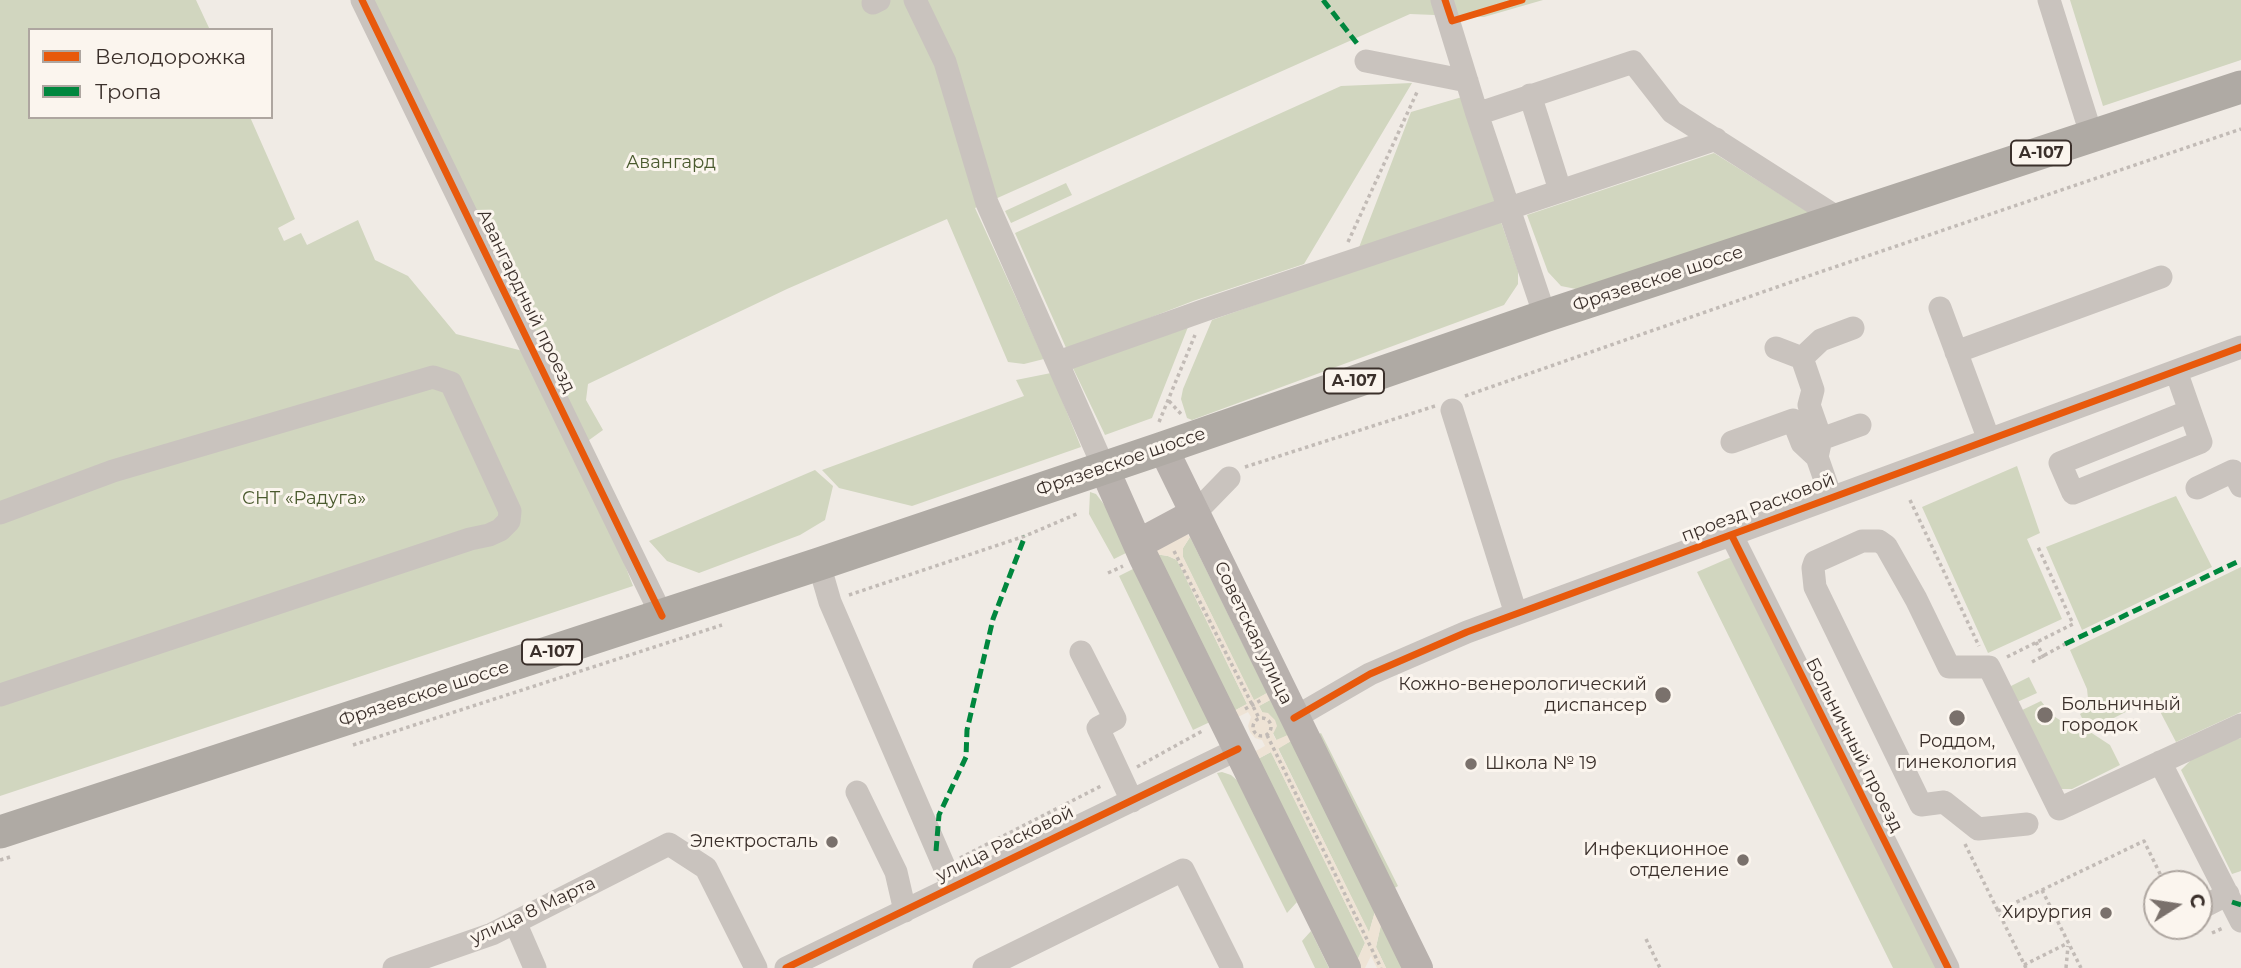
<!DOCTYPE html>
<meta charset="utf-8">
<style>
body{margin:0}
#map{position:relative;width:2241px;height:968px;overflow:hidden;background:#f0ebe5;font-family:Montserrat,sans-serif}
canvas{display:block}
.legend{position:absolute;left:28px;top:28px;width:245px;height:91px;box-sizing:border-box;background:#fbf5ee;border:2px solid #aea6a0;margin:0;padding:9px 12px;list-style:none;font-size:21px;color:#3b302b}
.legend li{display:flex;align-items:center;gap:14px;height:35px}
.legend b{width:35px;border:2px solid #aea6a0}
.north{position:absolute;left:2143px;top:870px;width:70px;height:70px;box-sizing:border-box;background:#fbf5ee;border:2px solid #aea6a0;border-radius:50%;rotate:78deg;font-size:19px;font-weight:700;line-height:28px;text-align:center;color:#3b302b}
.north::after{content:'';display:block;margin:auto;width:24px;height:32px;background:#7a716c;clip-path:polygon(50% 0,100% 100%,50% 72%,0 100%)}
</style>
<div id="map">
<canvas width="2241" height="968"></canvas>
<ul class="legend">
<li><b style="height:9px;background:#e8590c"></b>Велодорожка</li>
<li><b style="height:9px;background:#00873e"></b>Тропа</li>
</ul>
<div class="north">С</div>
</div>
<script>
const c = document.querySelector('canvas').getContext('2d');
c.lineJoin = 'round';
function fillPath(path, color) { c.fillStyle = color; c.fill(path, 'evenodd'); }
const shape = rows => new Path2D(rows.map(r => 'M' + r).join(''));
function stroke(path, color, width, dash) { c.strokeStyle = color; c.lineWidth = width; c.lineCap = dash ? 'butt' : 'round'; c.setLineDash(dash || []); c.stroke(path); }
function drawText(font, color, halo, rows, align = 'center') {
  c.font = font + ' Montserrat,sans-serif'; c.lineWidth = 6; c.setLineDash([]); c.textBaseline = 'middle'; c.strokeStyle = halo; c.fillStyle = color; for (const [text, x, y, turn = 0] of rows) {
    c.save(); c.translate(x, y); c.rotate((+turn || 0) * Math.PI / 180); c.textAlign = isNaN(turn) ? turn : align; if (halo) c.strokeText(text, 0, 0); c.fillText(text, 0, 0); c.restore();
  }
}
const green = shape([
 [0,0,196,0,210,30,30,30,30,117,250,117,295,219,278,228,284,241,301,233,307,245,358,220,375,260,408,276,456,334,523,351,605,513,633,586,0,796],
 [373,0,1543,0,1484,17,1410,14,975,208,1044,359,1024,364,1008,362,947,219,787,289,588,384,586,400,603,430,585,443],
 [2070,0,2241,0,2241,60,2103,106],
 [1412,83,1304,264,1193,301,1067,350,1015,233,1341,86],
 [1462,97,1495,202,1358,250,1411,112],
 [1714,153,1810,213,1581,290,1561,286,1548,272,1527,215],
 [1066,183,1072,195,1011,223,1005,211],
 [1500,219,1518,271,1518,284,1504,305,1192,420,1187,418,1181,399,1183,389,1212,320],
 [1190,322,1152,418,1105,435,1071,364],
 [1051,373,1081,447,912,506,839,488,822,470,1024,396,1016,380],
 [2017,466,2040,533,2027,539,2062,619,1988,653,1922,507],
 [815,470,833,486,825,520,800,535,699,573,667,561,649,541],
 [1090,492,1096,494,1106,507,1128,552,1114,559,1089,514],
 [2176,496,2212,567,2082,630,2046,547],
 [1190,537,1267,693,1254,701,1183,557,1183,548],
 [1155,554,1168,556,1177,560,1247,704,1232,712],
 [1736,555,1941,968,1893,968,1697,572],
 [2241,567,2241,712,2176,742,2153,698,2106,722,2112,733,2103,734,2083,720,2080,714,2089,708,2087,689,2070,650],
 [1135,568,1210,722,1193,730,1119,576],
 [2029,677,2037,693,2015,703,2007,688],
 [1270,700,1288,735,1277,741,1259,706],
 [2041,701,2052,715,2066,724,2078,724,2110,745,2120,765,2072,789,2057,789,2018,712],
 [1321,733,1398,886,1393,889,1317,735],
 [2241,738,2241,871,2232,874,2181,770,2196,755,2229,741],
 [1291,741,1376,908,1369,933,1278,748],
 [1271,752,1365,943,1356,963,1256,760],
 [1222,772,1231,775,1239,782,1297,902,1287,913,1217,773],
 [1382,920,1406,968,1386,968,1376,947],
 [1311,931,1329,968,1315,968,1302,941]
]);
const plaza = shape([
 [1186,533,1190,537,1183,548,1183,557,1254,700,1267,693,1270,700,1259,706,1262,712,1268,713,1275,720,1277,726,1273,734,1276,740,1288,735,1291,741,1278,749,1369,932,1376,908,1382,920,1376,947,1386,968,1377,968,1371,956,1365,968,1358,968,1356,963,1365,943,1271,752,1256,760,1252,753,1265,746,1262,740,1255,738,1250,732,1248,726,1251,717,1248,712,1236,718,1232,712,1247,704,1177,560,1168,556,1155,554,1155,550]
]);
const path = shape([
 [1348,242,1418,90],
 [1465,396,1820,272,2241,129],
 [1169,401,1182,415],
 [1159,422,1195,335],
 [1245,467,1435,406],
 [1910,500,1979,646],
 [1174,551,1259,718],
 [1108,573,1123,566],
 [849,595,1025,536,1079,513],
 [2036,642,2045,660],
 [2007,657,2073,624,2038,547],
 [2032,662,2065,644],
 [1245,709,1263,699],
 '1253 727a9 9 0 1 1 18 0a9 9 0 1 1-18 0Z',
 [1267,735,1381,968],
 [353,745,722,625],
 [1137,767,1204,730],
 [1965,844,1998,911],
 [960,858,1103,785],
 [0,860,10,857],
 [2042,890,2081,968],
 [2212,933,2223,928],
 [1646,939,1660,968],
 [2024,965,2068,943],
 [2026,968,1998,911,2144,841,2165,884],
 [2066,968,2068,946]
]);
const minor = shape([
 [362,0,662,616],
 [915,0,945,62,987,203,1104,468],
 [1442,0,1477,114,1545,316],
 [2049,0,2092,137],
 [873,3,879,0],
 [1366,61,1467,81],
 [1530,95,1560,190],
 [1477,114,1633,62,1672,112,1841,220],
 [1940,308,1989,440],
 [1776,348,1802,358],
 [1956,352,2161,277],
 [1802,358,1813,390,1809,405,1821,439,1817,457],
 [1802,358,1821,340,1853,328],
 [1058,362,1205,310,1716,139],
 [2176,371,2190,411,2201,442,2073,493,2060,463,2190,411],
 [1452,410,1516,614],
 [1821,439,1860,425],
 [1732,442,1793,420,1802,443,1817,457,1831,497],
 [2197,488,2233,471,2241,486],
 [0,513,113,471,433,377,451,383,510,511,509,521,500,530,489,535,470,539,0,695],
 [1194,514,1229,478],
 [1732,536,1948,968],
 [819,564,830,602,953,887],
 [1081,652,1115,719,1098,728,1132,801],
 [1294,718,1370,674,1467,632,2241,347],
 [2160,762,2241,921],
 [857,792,896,872,905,911],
 [2027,824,1978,829,1944,802,1921,805,1815,587,1813,568,1815,562,1862,541,1879,541,1886,546,1916,599,1949,667,1989,667,2059,809,2241,725],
 [2199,909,2228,894],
 [515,922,535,968],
 [394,968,492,934,669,844,706,868,756,968],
 [786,968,1238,749],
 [984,968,1183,870,1232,968]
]);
const major = shape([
 [1163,448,1418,968],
 [1104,468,1143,556,1346,968],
 [1138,544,1194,514]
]);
const highway = shape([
 [0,832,819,564,1163,448,1545,316,2241,87]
]);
const quiet = shape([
 [1323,0,1359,46],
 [2065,644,2241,560],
 [936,851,939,815,966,757,967,730,993,619,1025,536],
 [2232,902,2241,905]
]);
const cycleway = shape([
 [362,0,662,616],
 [1445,0,1452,21,1522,0],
 [1732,536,1948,968],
 [1294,718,1370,674,1467,632,2241,347],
 [786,968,1238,749]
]);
const markers = [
 [1663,695,9,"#7a716c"],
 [2045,715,9,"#7a716c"],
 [1957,718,9,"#7a716c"],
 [1471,764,7,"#7a716c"],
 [832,842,7,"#7a716c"],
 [1743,860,7,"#7a716c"],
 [2106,913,7,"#7a716c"]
];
const shields = [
 [2041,153,60],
 [1354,381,60],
 [552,652,60]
];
const shieldNames = [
 ["А-107",2041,153],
 ["А-107",1354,381],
 ["А-107",552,652]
];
const parkNames = [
 ["Авангард",671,163],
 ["СНТ «Радуга»",304,499]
];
const streetNames = [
 ["Фрязевское шоссе",1658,279,-18],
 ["Авангардный проезд",526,301,64],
 ["Фрязевское шоссе",1121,462,-19],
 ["проезд Расковой",1758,508,-21],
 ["Советская улица",1253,633,64],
 ["Фрязевское шоссе",424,694,-18],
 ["Больничный проезд",1854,745,63],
 ["улица Расковой",1005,844,-26],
 ["улица 8 Марта",533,911,-25]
];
const poiNames = [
 ["Кожно-венерологический",1647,685],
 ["диспансер",1647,706],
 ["Больничный",2061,705,"left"],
 ["городок",2061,726,"left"],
 ["Роддом,",1957,742,"center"],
 ["гинекология",1957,763,"center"],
 ["Школа № 19",1485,764,"left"],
 ["Электросталь",818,842],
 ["Инфекционное",1729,850],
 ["отделение",1729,871],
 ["Хирургия",2092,913]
];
fillPath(green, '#d1d6bf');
fillPath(plaza, '#eee3d5');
stroke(path, '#c2bbb6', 3.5, [3.5, 3.5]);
stroke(minor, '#c9c3be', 23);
stroke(major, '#b8b1ad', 30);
stroke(highway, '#afaaa4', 33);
stroke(quiet, '#00873e', 5, [10, 5]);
stroke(cycleway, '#e8590c', 7);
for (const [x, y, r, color] of markers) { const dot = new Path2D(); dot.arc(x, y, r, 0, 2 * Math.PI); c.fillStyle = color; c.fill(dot); stroke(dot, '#fbf5ee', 2.5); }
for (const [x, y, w] of shields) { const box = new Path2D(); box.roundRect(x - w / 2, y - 12.5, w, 25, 5); c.fillStyle = '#fbf5ee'; c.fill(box); stroke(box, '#3b302b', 2); }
drawText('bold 16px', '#3b302b', null, shieldNames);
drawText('18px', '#4a5a2e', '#fbf5ee', parkNames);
drawText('18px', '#3b302b', '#fbf5ee', streetNames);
drawText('18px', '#3b302b', '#fbf5ee', poiNames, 'right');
</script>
